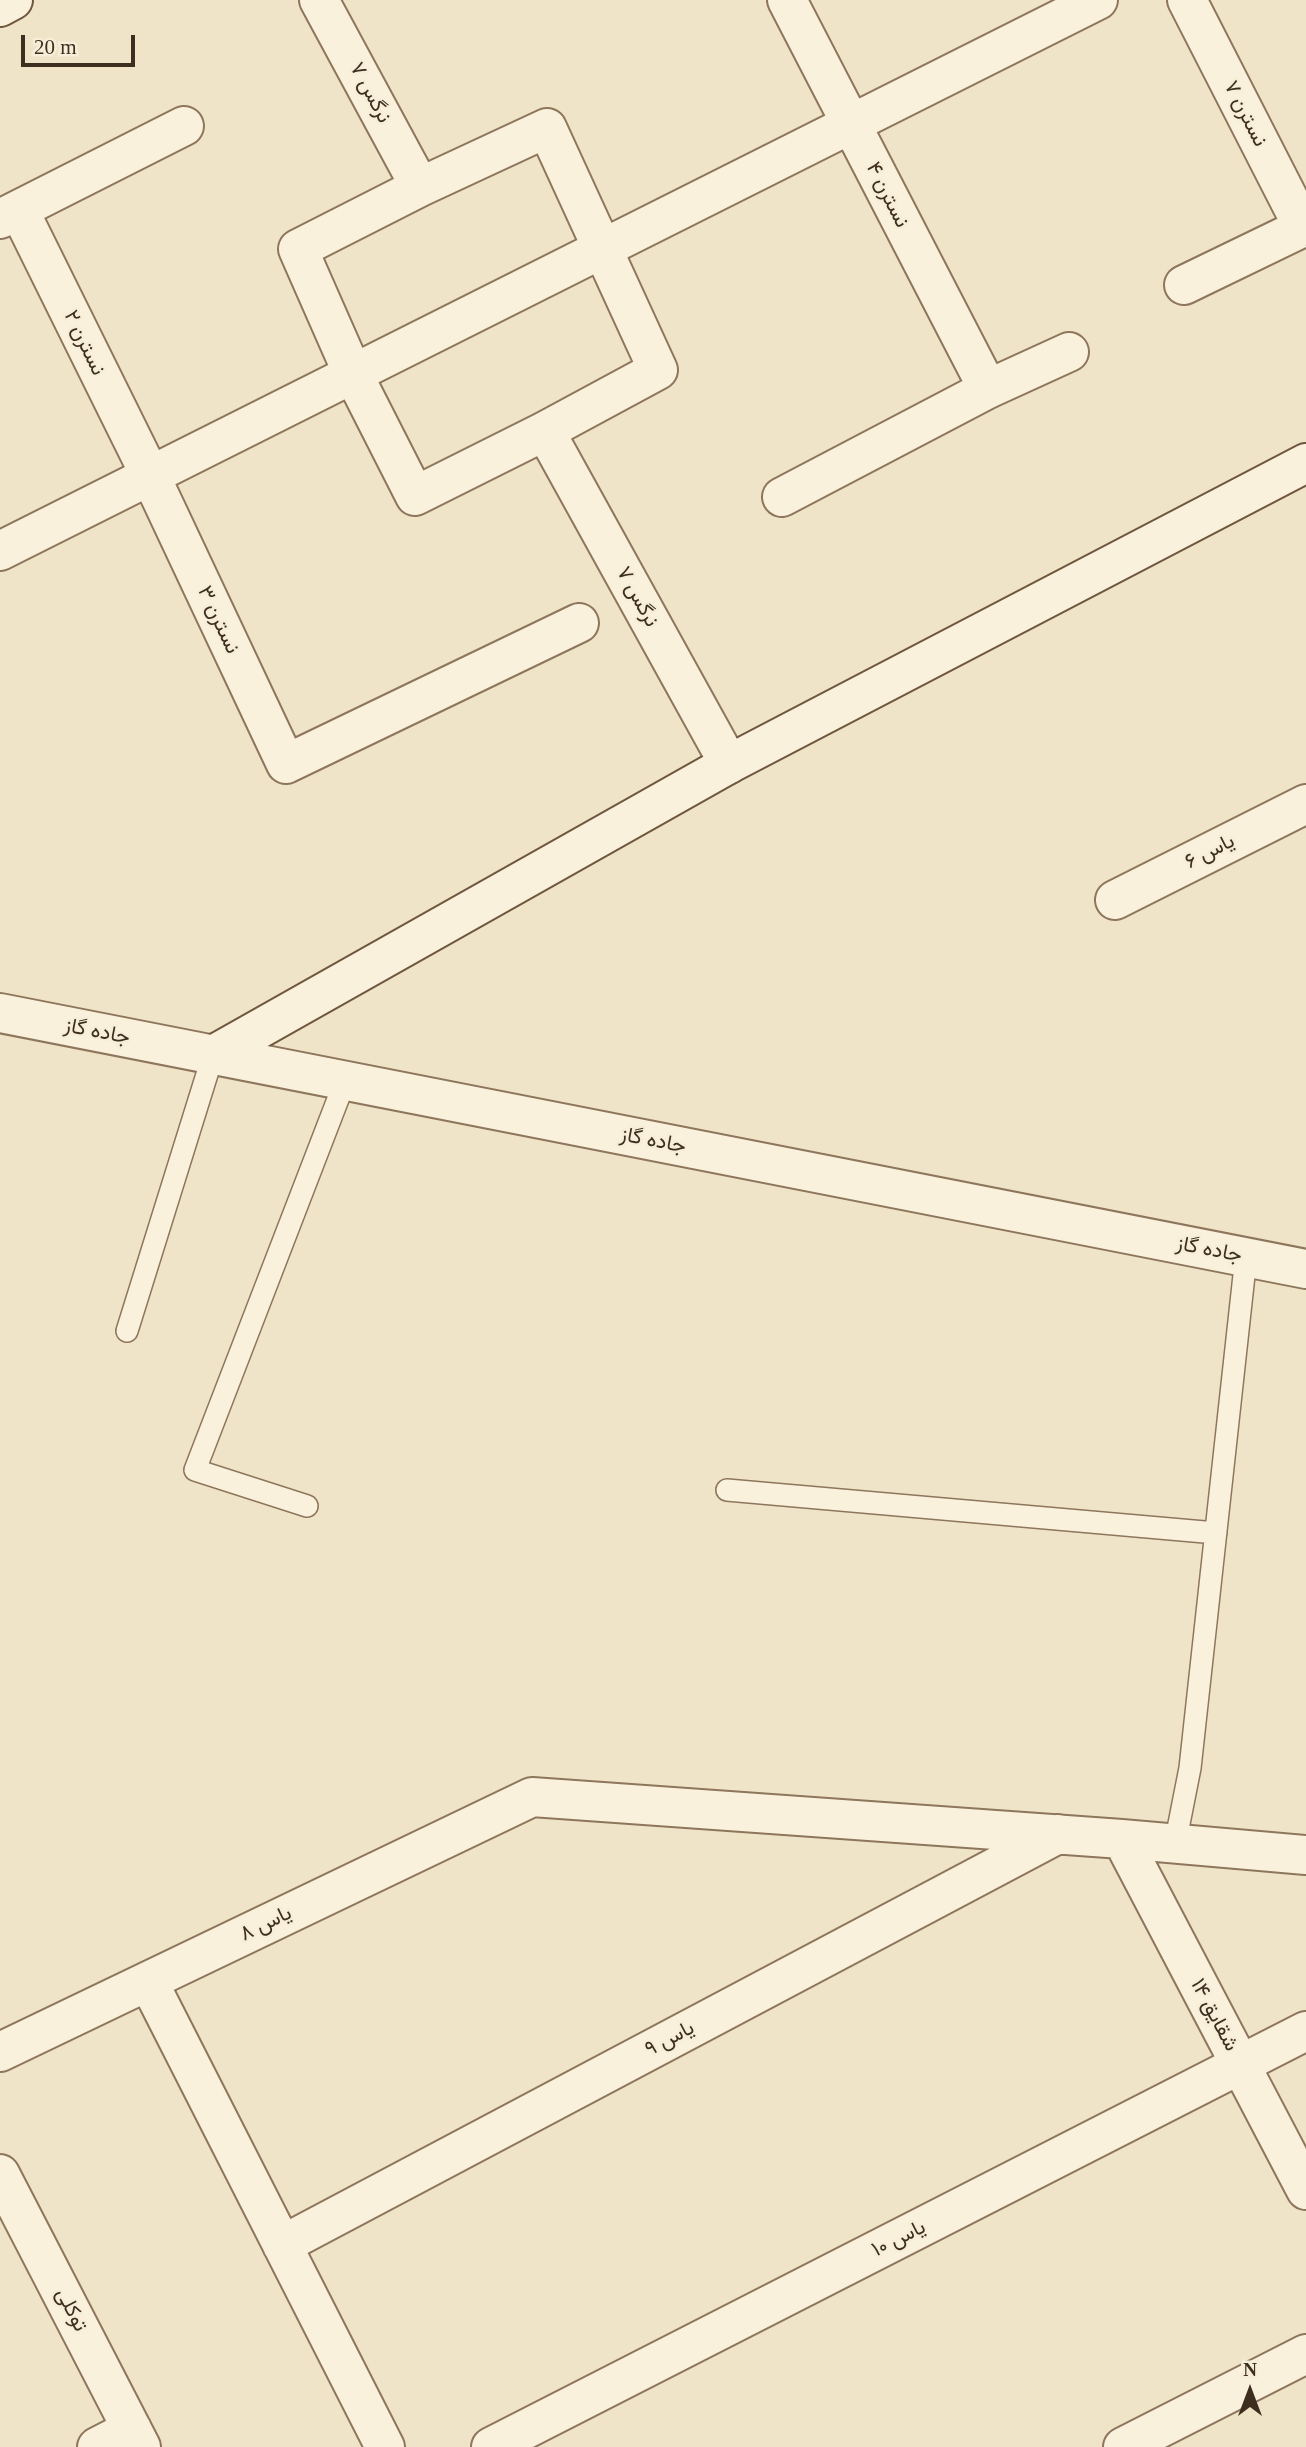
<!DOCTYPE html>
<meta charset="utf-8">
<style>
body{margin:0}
#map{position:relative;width:1306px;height:2447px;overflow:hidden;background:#f0e4c8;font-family:"Times New Roman",serif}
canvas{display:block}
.north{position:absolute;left:1215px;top:2356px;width:70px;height:70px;-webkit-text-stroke:5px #f7eed8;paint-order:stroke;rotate:0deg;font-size:19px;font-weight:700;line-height:28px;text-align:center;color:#3d2e20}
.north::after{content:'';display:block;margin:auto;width:24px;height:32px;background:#3d2e20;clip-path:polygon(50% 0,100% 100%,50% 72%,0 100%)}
.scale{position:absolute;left:21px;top:35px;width:114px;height:32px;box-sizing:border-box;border:4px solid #3d2e20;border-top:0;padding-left:9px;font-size:21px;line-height:24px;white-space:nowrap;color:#3d2e20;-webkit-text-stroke:5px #f7eed8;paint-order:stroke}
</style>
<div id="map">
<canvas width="1306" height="2447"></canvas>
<div class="north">N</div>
<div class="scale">20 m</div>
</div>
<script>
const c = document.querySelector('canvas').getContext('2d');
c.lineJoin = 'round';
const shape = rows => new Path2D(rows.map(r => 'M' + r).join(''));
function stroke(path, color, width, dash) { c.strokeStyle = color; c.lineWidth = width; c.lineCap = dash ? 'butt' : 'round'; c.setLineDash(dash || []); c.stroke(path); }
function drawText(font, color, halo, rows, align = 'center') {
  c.font = font + ' "Times New Roman",Vazirmatn,serif'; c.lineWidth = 5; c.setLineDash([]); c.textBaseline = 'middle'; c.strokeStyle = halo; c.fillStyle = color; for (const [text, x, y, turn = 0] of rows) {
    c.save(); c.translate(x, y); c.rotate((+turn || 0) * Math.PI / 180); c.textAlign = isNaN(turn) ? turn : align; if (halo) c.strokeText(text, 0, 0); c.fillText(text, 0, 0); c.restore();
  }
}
const lane = shape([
 [127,1331,213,1055],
 [727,1490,1216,1533],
 [307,1506,195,1470,345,1081],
 [1175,1844,1190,1768,1246,1257]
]);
const street = shape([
 [319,0,420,187],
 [787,0,988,389],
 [1187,0,1303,227],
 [547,128,658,370,545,431,415,496,353,374,298,249,420,187,547,128],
 [19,210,150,475,286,764,579,623],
 [0,219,184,126],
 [1184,285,1306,226],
 [545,431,729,764],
 [782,497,988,389,1069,352],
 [0,551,1098,0],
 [1115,900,1306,804],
 [0,1013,1306,1269],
 [1122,1839,1306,2190],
 [148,1981,385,2447],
 [0,2052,532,1797,1122,1839,1306,1855],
 [0,2174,141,2447],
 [282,2245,1058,1834],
 [97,2447,132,2429],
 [491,2447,1306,2031],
 [1123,2447,1306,2354]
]);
const secondary = shape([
 [0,7,13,0],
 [213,1055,729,764,1306,463]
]);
const streetNames = [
 ["نرگس ۷",370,93,62],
 ["نسترن ۷",1245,114,63],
 ["نسترن ۴",887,195,63],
 ["نسترن ۲",84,343,64],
 ["نرگس ۷",637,597,61],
 ["نسترن ۳",218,620,65],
 ["یاس ۶",1210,852,-27],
 ["جاده گاز",97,1032,11],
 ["جاده گاز",653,1141,11],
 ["جاده گاز",1209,1250,11],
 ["یاس ۸",266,1924,-26],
 ["شقایق ۱۴",1214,2015,62],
 ["یاس ۹",670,2039,-28],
 ["یاس ۱۰",899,2239,-27],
 ["توکلی",71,2310,63]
];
stroke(lane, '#8d765c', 24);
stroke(street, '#8d765c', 42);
stroke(secondary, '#6f573f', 42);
stroke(lane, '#faf1dc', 21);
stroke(street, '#faf1dc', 38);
stroke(secondary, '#faf1dc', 38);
drawText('21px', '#3d2e20', '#f7eed8', streetNames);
</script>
